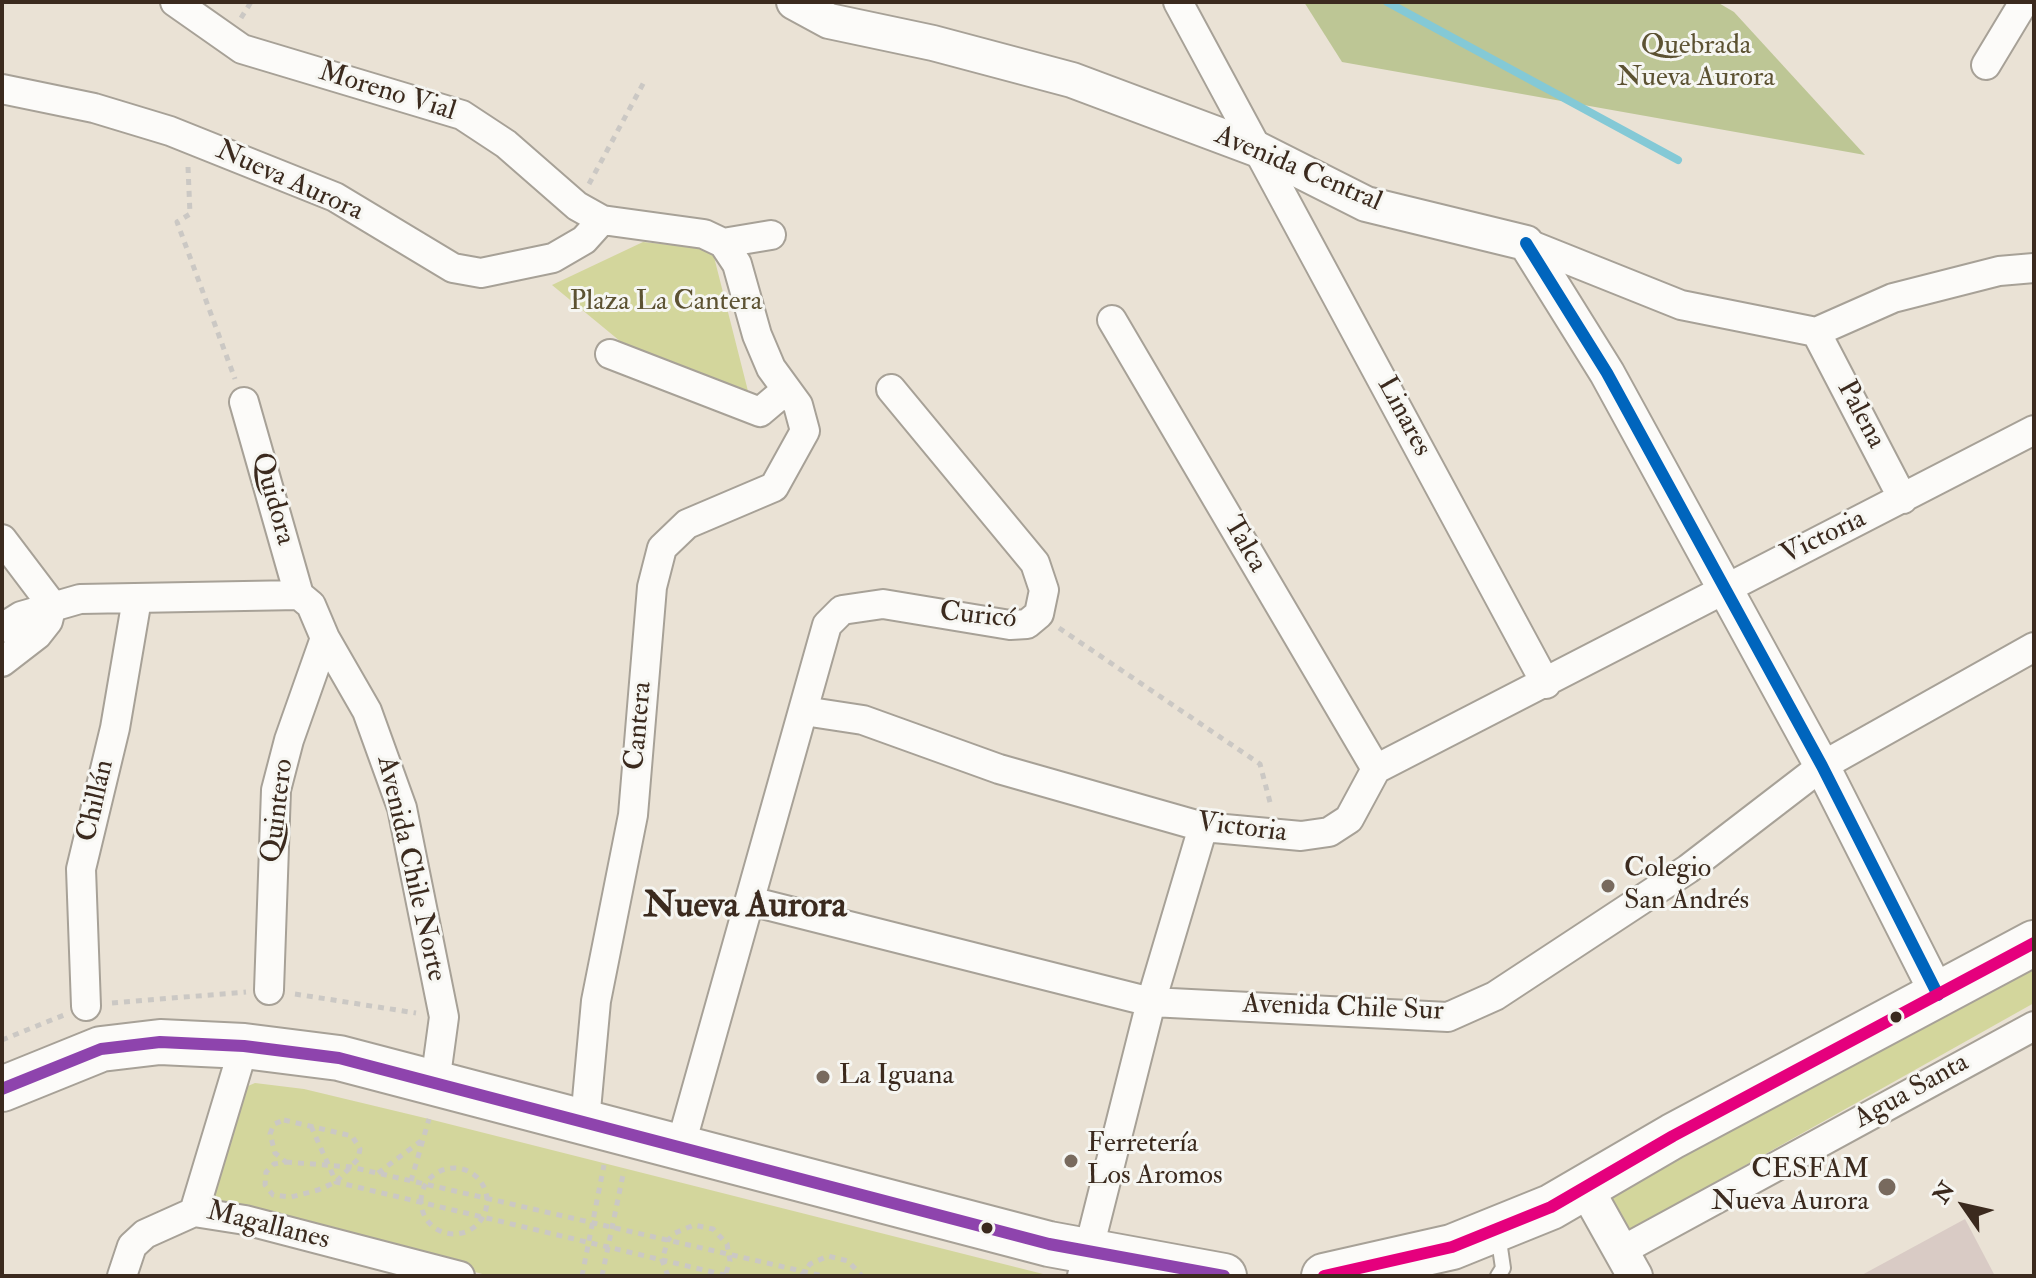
<!DOCTYPE html>
<meta charset="utf-8">
<style>
body{margin:0}
#map{position:relative;width:2036px;height:1278px;overflow:hidden;background:#eae2d5;font-family:"IM FELL Double Pica",serif}
canvas{display:block}
.frame{position:absolute;inset:0;border:4px solid #3b2a1e;pointer-events:none}
.north{position:absolute;left:1924px;top:1166px;width:80px;height:80px;-webkit-text-stroke:6px #f6f6f2;paint-order:stroke;rotate:304deg;font-size:22px;font-weight:700;line-height:32px;text-align:center;color:#3b2a1e}
.north::after{content:'';display:block;margin:auto;width:28px;height:36px;background:#3b2a1e;clip-path:polygon(50% 0,100% 100%,50% 72%,0 100%)}
</style>
<div id="map">
<canvas width="2036" height="1278"></canvas>
<div class="frame"></div>
<div class="north">N</div>
</div>
<script>
const c = document.querySelector('canvas').getContext('2d');
c.lineJoin = 'round';
function fillPath(path, color) { c.fillStyle = color; c.fill(path, 'evenodd'); }
const shape = rows => new Path2D(rows.map(r => 'M' + r).join(''));
function stroke(path, color, width, dash) { c.strokeStyle = color; c.lineWidth = width; c.lineCap = dash ? 'butt' : 'round'; c.setLineDash(dash || []); c.stroke(path); }
function drawText(font, color, halo, rows, align = 'center') {
  c.font = font + ' "IM FELL Double Pica",serif'; c.lineWidth = 6; c.setLineDash([]); c.textBaseline = 'middle'; c.strokeStyle = halo; c.fillStyle = color; for (const [text, x, y, turn = 0] of rows) {
    c.save(); c.translate(x, y); c.rotate((+turn || 0) * Math.PI / 180); c.textAlign = isNaN(turn) ? turn : align; if (halo) c.strokeText(text, 0, 0); c.fillText(text, 0, 0); c.restore();
  }
}
const green = shape([
 [643,242,712,249,750,399,632,351,552,285],
 [2034,949,2034,1003,1623,1234,1598,1189],
 [255,1083,304,1089,429,1119,1051,1276,490,1276,217,1204,211,1185,243,1088]
]);
const forest = shape([
 [1304,2,1717,2,1734,12,1865,155,1342,62]
]);
const stream = shape([
 [1387,2,1678,160]
]);
const building = shape([
 [1965,1219,1995,1276,1860,1276]
]);
const path = shape([
 [241,18,251,2],
 [188,167,190,214,177,222,235,379],
 [589,184,644,82],
 [1059,628,1260,764,1271,806],
 [295,994,416,1013],
 [112,1003,246,992],
 [2,1040,64,1015],
 [284,1120,352,1136,360,1149,358,1159,336,1182,318,1190,291,1197,273,1195,265,1185,266,1172,274,1164,286,1162,275,1153,270,1134,274,1124,284,1120],
 [311,1126,336,1182,729,1276],
 [286,1162,351,1167,823,1276],
 '421 1201a33 33 0 1 1 66 0a33 33 0 1 1-66 0Z',
 [378,1173,421,1141],
 [411,1181,429,1119],
 [582,1276,604,1165],
 [602,1276,624,1170],
 [668,1276,662,1260,668,1240,675,1233,694,1225,713,1229,727,1244,730,1261,725,1276],
 [801,1276,810,1264,828,1256,848,1261,862,1276]
]);
const service = shape([
 [1498,1276,1503,1268,1498,1234]
]);
const minor = shape([
 [175,2,242,49,462,115,506,144,577,206,602,220,704,234,723,243,737,264,757,335,771,368,798,405,805,431,774,487,687,524,662,548,652,587,633,815,596,1001,585,1121],
 [1178,2,1546,684],
 [1986,65,2024,2],
 [2,89,94,108,170,131,335,197,453,268,481,273,553,258,584,240,602,220],
 [723,243,771,235],
 [1526,243,1681,305,1816,332,1893,298,1999,271,2034,268],
 [1112,320,1376,769],
 [1816,332,1903,499],
 [610,354,760,412,786,390],
 [244,402,299,595],
 [2,539,52,605,48,621,37,635,2,662],
 [2,628,21,616,80,599,299,595,311,605,325,638,367,711,402,808,444,1017,435,1083],
 [804,711,863,720,999,769,1203,827,1301,836,1329,832,1349,819,1376,769,2034,430],
 [750,901,1151,1002,1448,1017,1495,996,1688,869,1822,766,2034,647],
 [269,990,276,790,289,740,325,638],
 [86,1006,81,869,115,728,137,599],
 [680,1148,827,625,842,610,883,604,1010,625,1027,624,1039,614,1044,590,1035,563,891,389],
 [194,1212,245,1220,460,1276],
 [194,1212,244,1046],
 [1621,1251,2034,1026],
 [122,1276,132,1246,145,1234,194,1212],
 [1082,1276,1151,1002,1203,827]
]);
const tertiary = shape([
 [794,2,829,21,933,43,1072,80,1259,150,1366,204,1526,243,1607,373,1822,766,1938,995],
 [1585,1187,1635,1276]
]);
const primary = shape([
 [2,1089,101,1049,160,1042,244,1046,339,1058,1049,1244,1224,1276],
 [1324,1276,1452,1247,1551,1207,1673,1136,2034,943]
]);
const bus1 = shape([
 [2,1089,101,1049,160,1042,244,1046,339,1058,1049,1244,1224,1276]
]);
const bus2 = shape([
 [1526,243,1607,373,1822,766,1938,995]
]);
const bus3 = shape([
 [1324,1276,1452,1247,1551,1207,1673,1136,2034,943]
]);
const markers = [
 [1608,886,8,"#786a5e"],
 [1896,1017,7,"#3b2a1e"],
 [823,1077,8,"#786a5e"],
 [1071,1161,8,"#786a5e"],
 [1887,1187,10,"#786a5e"],
 [987,1228,7,"#3b2a1e"]
];
const parkNames = [
 ["Quebrada",1696,47],
 ["Nueva Aurora",1696,79],
 ["Plaza La Cantera",666,303]
];
const streetNames = [
 ["Moreno Vial",387,93,17],
 ["Avenida Central",1298,170,23],
 ["Nueva Aurora",289,182,24],
 ["Palena",1860,415,62],
 ["Linares",1403,417,62],
 ["Quidora",272,499,74],
 ["Victoria",1824,538,-26],
 ["Talca",1244,545,60],
 ["Curicó",978,617,6],
 ["Cantera",640,726,-85],
 ["Chillán",97,801,-77],
 ["Quintero",279,811,-83],
 ["Victoria",1242,829,7],
 ["Avenida Chile Norte",410,869,77],
 ["Avenida Chile Sur",1343,1009,2],
 ["Agua Santa",1912,1092,-29],
 ["Magallanes",268,1227,14]
];
const poiNames = [
 ["Colegio",1624,870],
 ["San Andrés",1624,902],
 ["La Iguana",839,1077],
 ["Ferretería",1087,1145],
 ["Los Aromos",1087,1177],
 ["CESFAM",1869,1171,"right"],
 ["Nueva Aurora",1869,1203,"right"]
];
const districtNames = [
 ["Nueva Aurora",745,908]
];
fillPath(green, '#d3d69c');
fillPath(forest, '#bdc695');
stroke(stream, '#84c9d6', 8);
fillPath(building, '#d9cbc5');
stroke(service, '#a7a197', 18);
stroke(minor, '#a7a197', 32);
stroke(tertiary, '#a7a197', 38);
stroke(primary, '#a7a197', 48);
stroke(path, '#cbc8c4', 5, [6, 6]);
stroke(service, '#fcfbf9', 14);
stroke(minor, '#fcfbf9', 28);
stroke(tertiary, '#fcfbf9', 34);
stroke(primary, '#fcfbf9', 44);
stroke(bus1, '#8e44ad', 12);
stroke(bus2, '#0065bd', 12);
stroke(bus3, '#e5007d', 12);
for (const [x, y, r, color] of markers) { const dot = new Path2D(); dot.arc(x, y, r, 0, 2 * Math.PI); c.fillStyle = color; c.fill(dot); stroke(dot, '#f6f6f2', 3); }
drawText('28px', '#5c5232', '#f6f6f2', parkNames);
drawText('28px', '#3b2a1e', '#f6f6f2', streetNames);
drawText('28px', '#3b2a1e', '#f6f6f2', poiNames, 'left');
drawText('bold 36px', '#3b2a1e', '#f6f6f2', districtNames);
</script>
